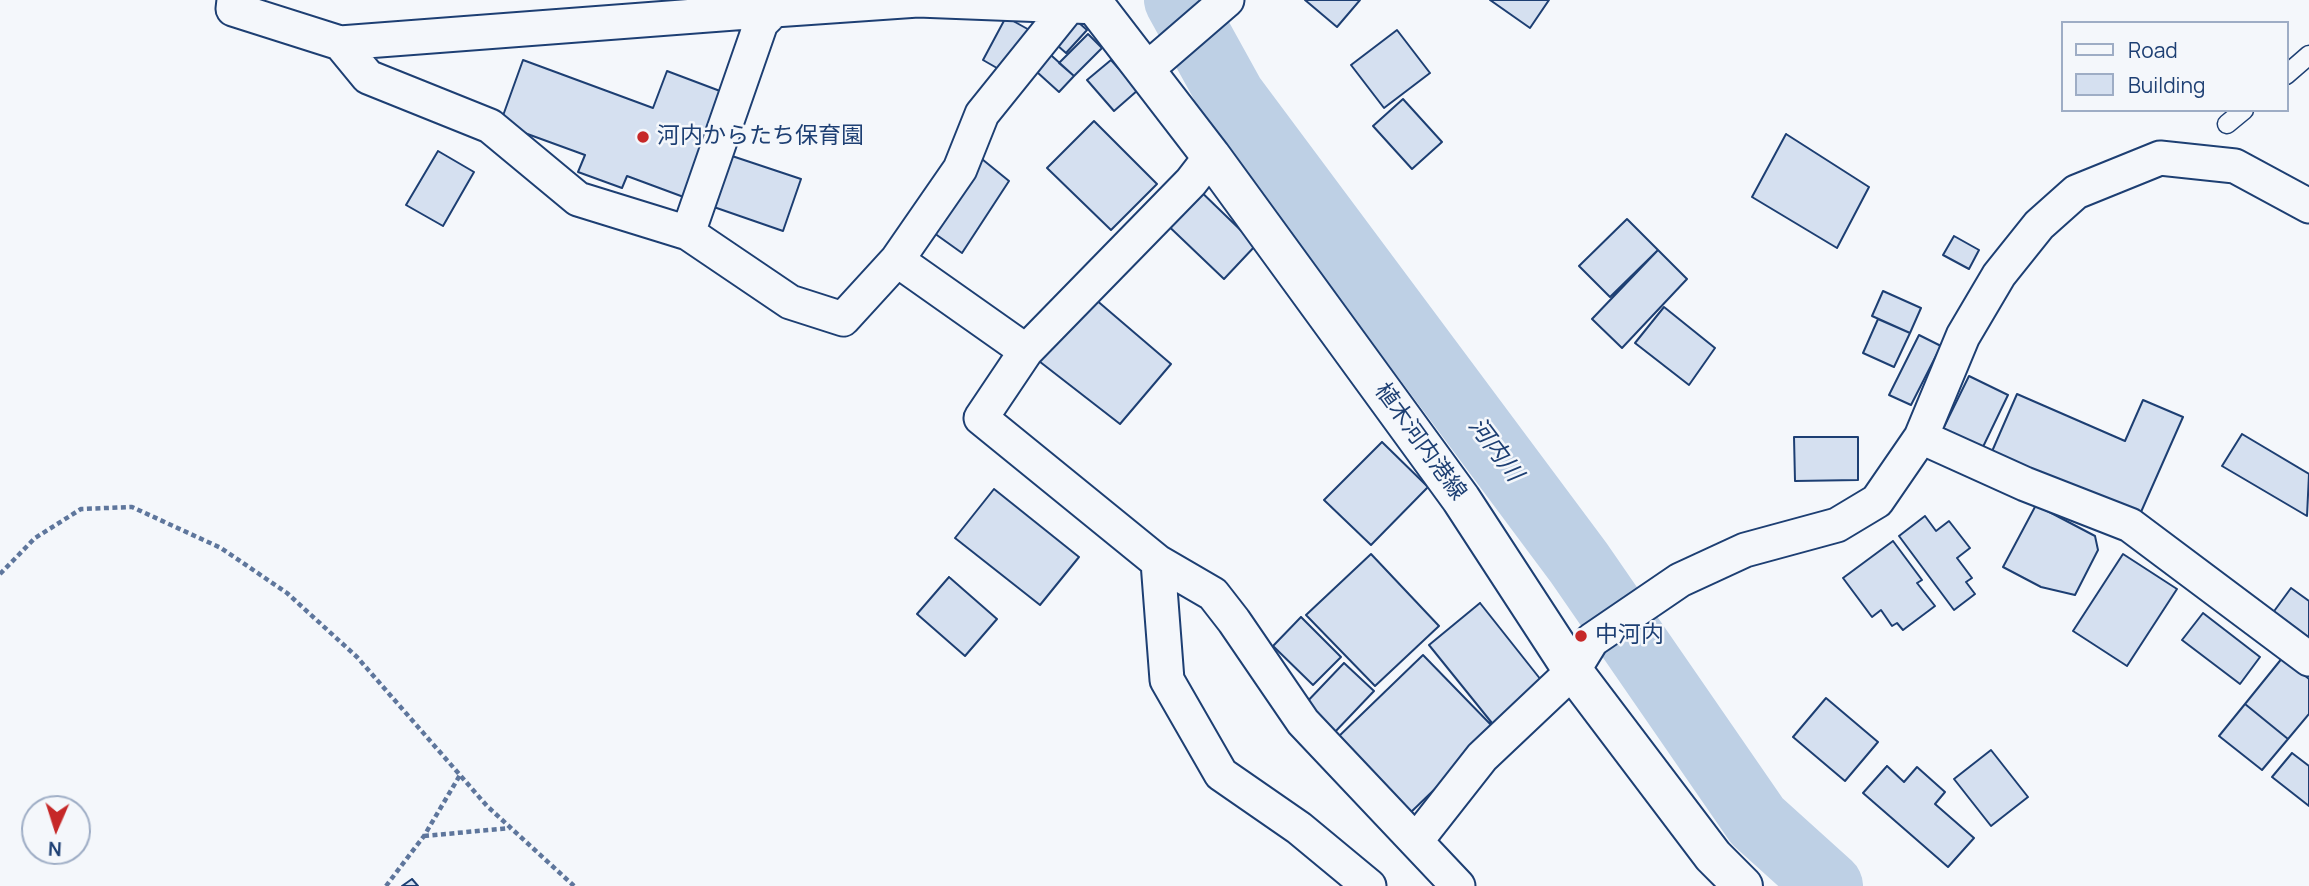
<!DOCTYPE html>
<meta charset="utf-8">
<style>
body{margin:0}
#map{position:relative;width:2309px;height:886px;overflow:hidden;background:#f4f7fb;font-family:Manrope,sans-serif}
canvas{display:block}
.legend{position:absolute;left:2061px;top:21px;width:228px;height:91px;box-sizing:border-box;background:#f4f7fb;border:2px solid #9eadc5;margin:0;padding:9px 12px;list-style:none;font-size:21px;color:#1d3f73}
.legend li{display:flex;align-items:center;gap:14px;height:35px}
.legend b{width:35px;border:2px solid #9eadc5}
.north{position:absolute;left:21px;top:795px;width:70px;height:70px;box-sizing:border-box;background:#f4f7fb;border:2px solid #9eadc5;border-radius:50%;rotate:183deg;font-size:19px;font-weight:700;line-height:28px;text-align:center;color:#1d3f73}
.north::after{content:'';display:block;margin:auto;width:24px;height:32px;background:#c62828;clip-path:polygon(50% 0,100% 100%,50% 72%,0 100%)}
</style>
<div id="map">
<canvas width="2309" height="886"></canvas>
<ul class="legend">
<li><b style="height:9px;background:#f4f7fb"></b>Road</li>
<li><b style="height:19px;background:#d5e0f0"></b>Building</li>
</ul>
<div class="north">N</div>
</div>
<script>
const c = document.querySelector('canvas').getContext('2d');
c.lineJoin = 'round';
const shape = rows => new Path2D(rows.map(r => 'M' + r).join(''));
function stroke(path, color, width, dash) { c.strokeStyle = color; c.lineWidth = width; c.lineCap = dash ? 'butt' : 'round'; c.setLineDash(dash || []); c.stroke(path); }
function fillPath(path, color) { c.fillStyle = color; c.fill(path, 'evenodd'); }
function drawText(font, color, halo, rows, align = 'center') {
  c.font = font + ' Manrope,"Noto Sans JP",sans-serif'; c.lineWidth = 5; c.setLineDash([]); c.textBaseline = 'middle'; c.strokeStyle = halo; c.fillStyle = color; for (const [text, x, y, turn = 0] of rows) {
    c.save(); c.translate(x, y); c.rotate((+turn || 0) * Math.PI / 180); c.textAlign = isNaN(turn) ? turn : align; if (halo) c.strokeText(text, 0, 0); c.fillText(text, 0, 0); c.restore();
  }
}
const river = shape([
 [1178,0,1231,96,1579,563,1757,821,1829,886]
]);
const building = shape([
 [1305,0,1360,0,1337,27,1305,0],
 [1490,0,1549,0,1530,28,1490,0],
 [1069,14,1087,30,1066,53,1049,38,1069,14],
 [1006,17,1033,32,1009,75,983,60,1006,17],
 [1397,30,1430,73,1384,108,1351,65,1397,30],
 [1088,34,1102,48,1074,76,1059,63,1088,34],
 [1042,47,1074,76,1059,92,1027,63,1042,47],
 [523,60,653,108,667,71,728,94,689,199,627,176,622,188,578,172,585,155,500,124,523,60],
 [1111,60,1138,90,1114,111,1087,80,1111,60],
 [1403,99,1442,142,1412,169,1373,126,1403,99],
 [1094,121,1157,184,1111,230,1047,168,1094,121],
 [1786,134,1869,187,1837,248,1752,197,1786,134],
 [438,151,474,172,443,226,406,205,438,151],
 [726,154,801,179,783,231,708,205,726,154],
 [977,155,1009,181,962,253,927,228,977,155],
 [1191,182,1256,245,1224,279,1158,216,1191,182],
 [1627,219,1658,250,1610,297,1579,266,1627,219],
 [1954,236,1979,250,1969,269,1943,255,1954,236],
 [1658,250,1687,279,1622,348,1592,319,1658,250],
 [1883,291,1921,308,1910,333,1872,316,1883,291],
 [1088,293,1171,364,1120,424,1026,351,1088,293],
 [1664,307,1715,348,1689,385,1635,343,1664,307],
 [1878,319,1910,333,1894,367,1863,353,1878,319],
 [1919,335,1941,346,1911,405,1889,395,1919,335],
 [1969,376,2008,395,1981,451,1941,433,1969,376],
 [2017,394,2125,441,2143,400,2183,417,2137,521,1990,456,2017,394],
 [2242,434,2309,474,2307,516,2222,466,2242,434],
 [1794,437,1858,437,1858,480,1795,481,1794,437],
 [1382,442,1428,487,1371,545,1324,500,1382,442],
 [994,489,1079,557,1040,605,955,538,994,489],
 [2036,505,2095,536,2098,550,2075,595,2041,587,2003,567,2036,505],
 [1925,516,1936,531,1949,521,1970,548,1957,558,1972,578,1966,582,1975,594,1954,610,1899,536,1925,516],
 [1893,541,1922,580,1917,583,1935,606,1903,630,1897,623,1892,626,1881,610,1872,617,1843,578,1893,541],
 [1371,554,1439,626,1375,686,1306,615,1371,554],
 [2123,554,2177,589,2127,666,2073,631,2123,554],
 [949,577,997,619,965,656,917,614,949,577],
 [2291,588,2309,601,2309,642,2272,614,2291,588],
 [1480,603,1545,685,1496,728,1429,645,1480,603],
 [2203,613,2260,657,2240,684,2182,640,2203,613],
 [1301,617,1341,657,1313,685,1273,646,1301,617],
 [1423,655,1496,730,1409,814,1336,739,1423,655],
 [2283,657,2309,679,2309,714,2288,739,2245,704,2283,657],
 [1344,663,1374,691,1333,734,1303,706,1344,663],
 [1826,698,1878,742,1845,781,1793,737,1826,698],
 [2245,704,2288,739,2262,770,2219,736,2245,704],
 [1991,750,2028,797,1991,826,1954,779,1991,750],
 [2292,753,2309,766,2309,806,2272,777,2292,753],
 [1887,766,1904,782,1917,767,1945,792,1935,804,1974,838,1948,867,1863,793,1887,766],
 [412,879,418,886,402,886,412,879]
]);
const path = shape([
 [0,574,35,538,81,509,132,507,221,548,287,593,357,657,487,806,574,886],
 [424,836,510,828],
 [386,886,424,836,460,775]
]);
const service = shape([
 [2286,75,2309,55],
 [2227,124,2244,110]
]);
const minor = shape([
 [234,0,233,9,340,43,774,10],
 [1098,7,918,0,774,10,761,23,688,233,790,302,843,319,897,260,1026,351,981,418,1158,562,1213,594,1234,621,1303,722,1458,886],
 [340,43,368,77,490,126,578,199,688,233],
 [1143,69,1161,57,1227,0],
 [897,260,960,169,982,114,1069,6],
 [1026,351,1191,182,1211,156],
 [1921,437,2025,484,2130,525,2309,659],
 [1158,562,1167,680,1221,774,1299,828,1369,886],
 [1416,841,1482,757,1573,671,1592,640,1680,580,1745,550,1837,525,1877,501,1921,437,1963,336,1999,275,2039,225,2076,192,2160,158,2235,166,2309,206]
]);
const secondary = shape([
 [1091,0,1211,156,1461,499,1573,671,1713,856,1743,886]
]);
const markers = [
 [643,137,7,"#c62828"],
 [1581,636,7,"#c62828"]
];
const poiNames = [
 ["河内からたち保育園",657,137],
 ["中河内",1595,636]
];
const streetNames = [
 ["植木河内港線",1420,442,54]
];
const waterNames = [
 ["河内川",1495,450,53]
];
stroke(river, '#bed0e5', 68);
fillPath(building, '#d5e0f0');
stroke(building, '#1d3f73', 2);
stroke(service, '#1d3f73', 21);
stroke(minor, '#1d3f73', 37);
stroke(secondary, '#1d3f73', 42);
stroke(path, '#5e769c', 4.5, [5, 3.5]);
stroke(service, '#f4f7fb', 18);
stroke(minor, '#f4f7fb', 33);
stroke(secondary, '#f4f7fb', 38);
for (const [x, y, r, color] of markers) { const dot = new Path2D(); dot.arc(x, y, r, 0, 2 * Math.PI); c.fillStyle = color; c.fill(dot); stroke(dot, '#f4f7fb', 2.5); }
drawText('23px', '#1d3f73', '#f4f7fb', poiNames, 'left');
drawText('23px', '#1d3f73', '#f4f7fb', streetNames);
drawText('italic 24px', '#1d3f73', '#f4f7fb', waterNames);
</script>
